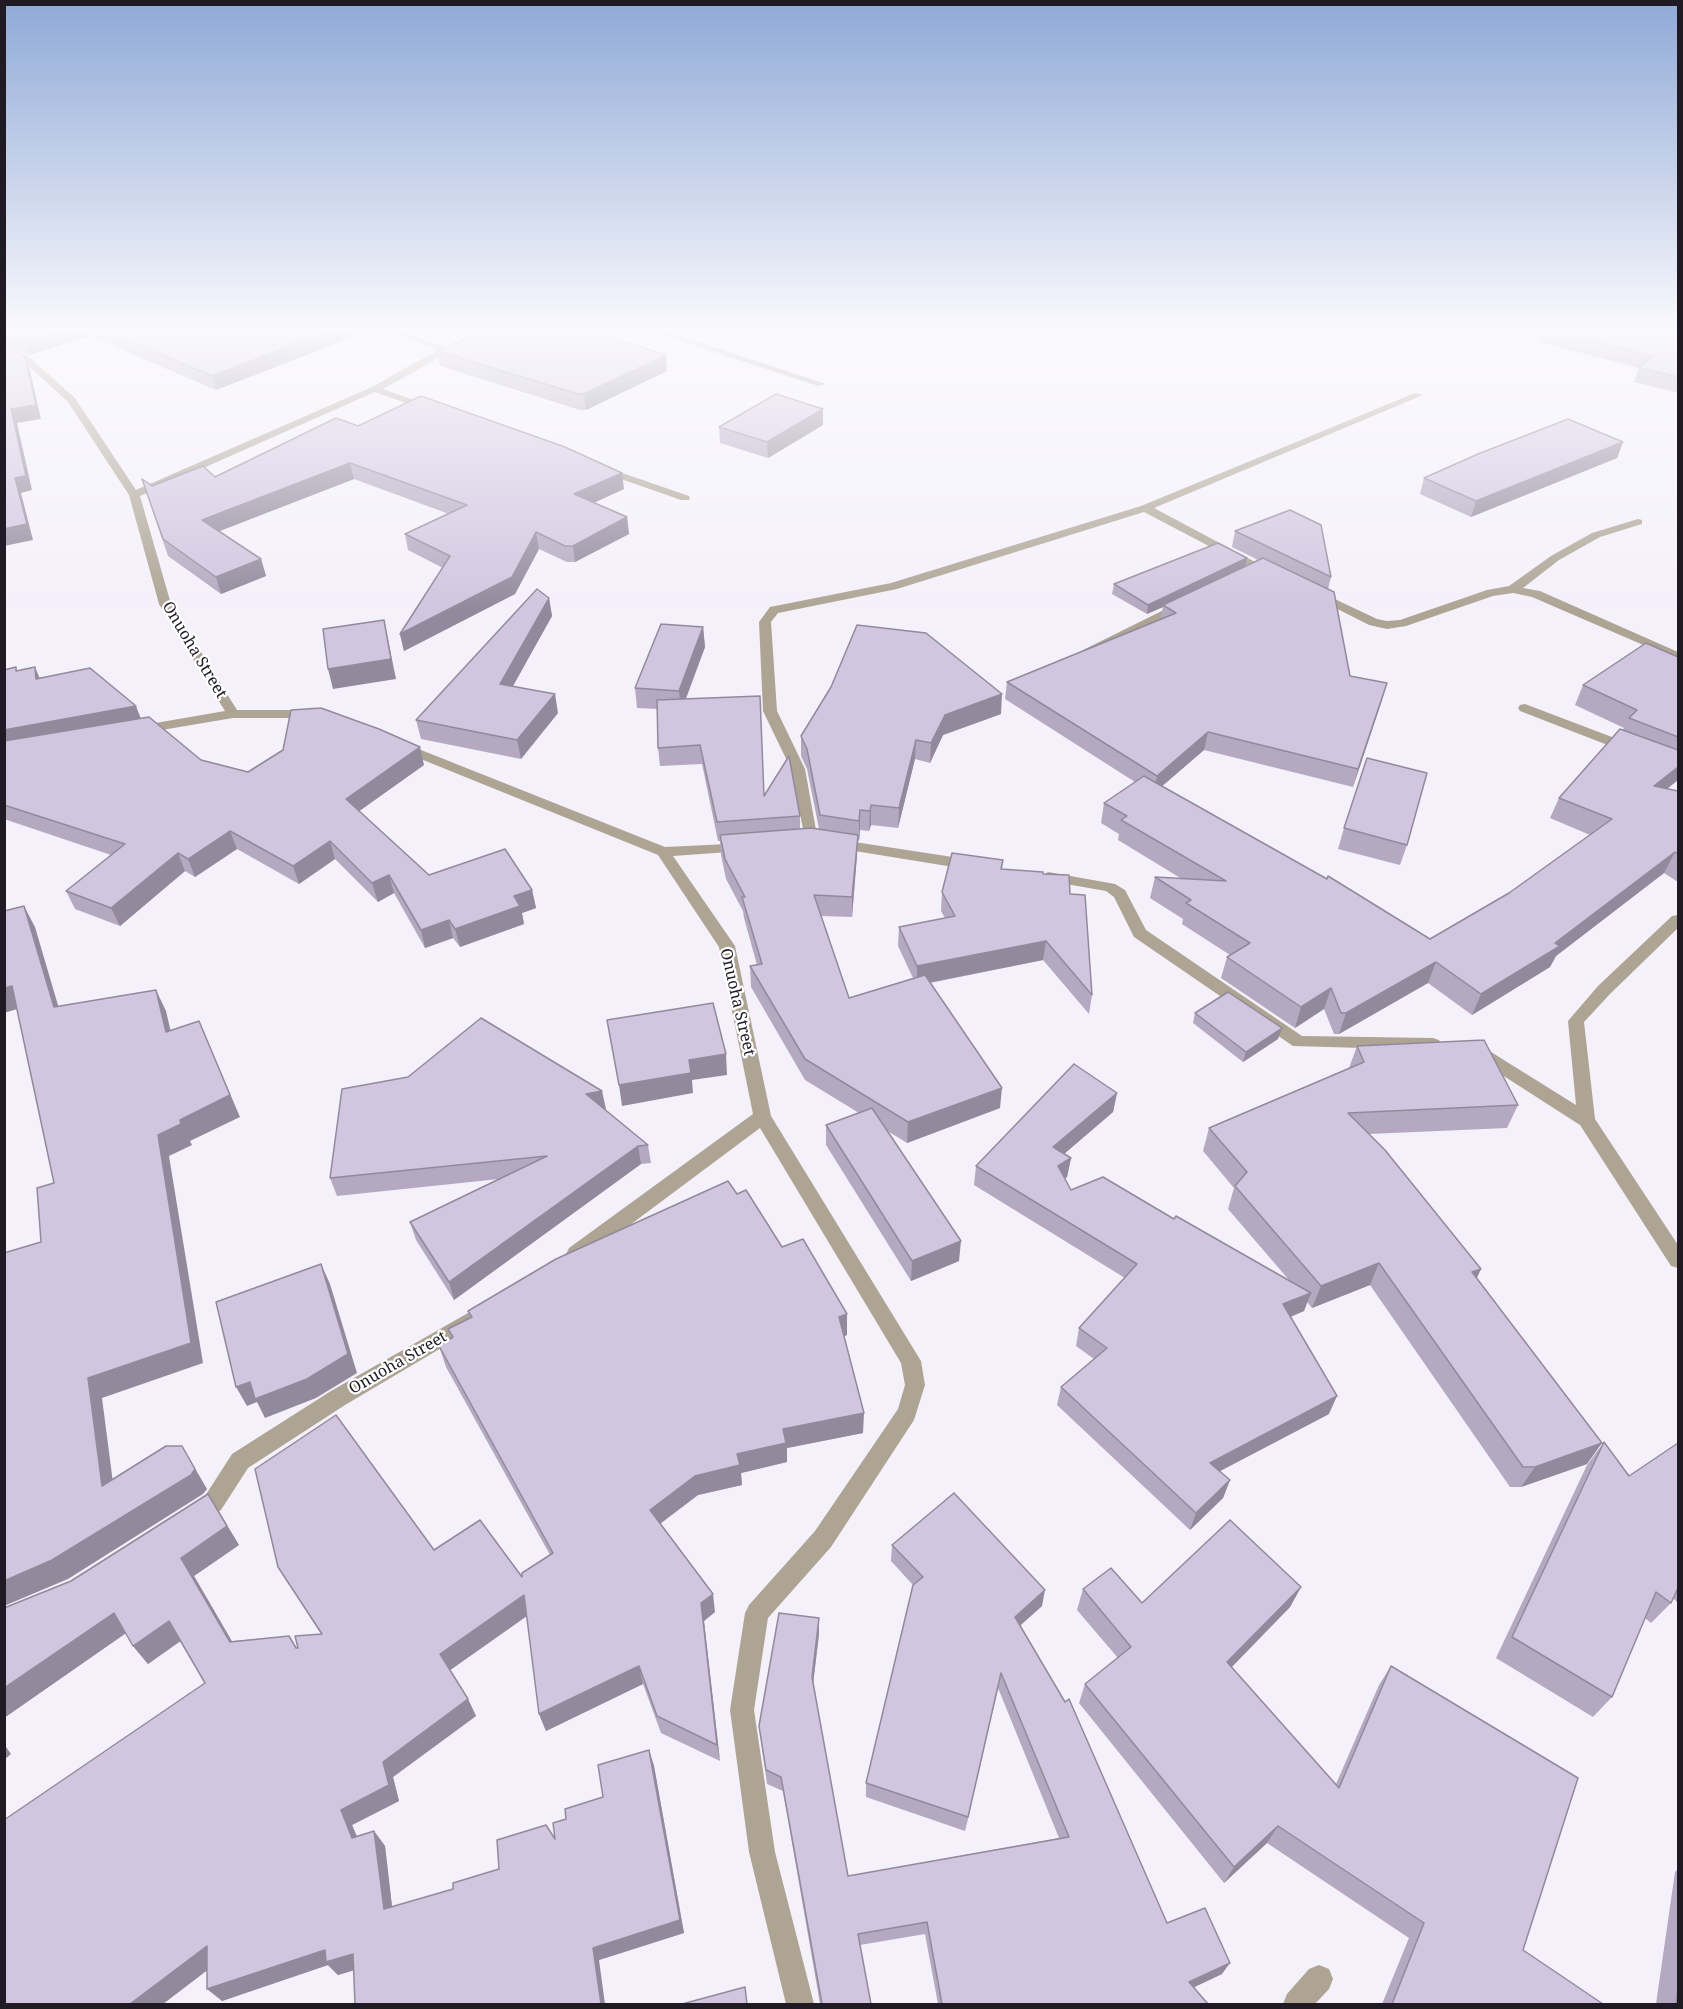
<!DOCTYPE html>
<style>
body{margin:0}
#map{position:relative;width:1683px;height:2009px;overflow:hidden;background:#f5f1fb;font-family:"Noto Serif",serif}
canvas{display:block}
.frame{position:absolute;inset:0;border:6px solid #1f1a24;pointer-events:none}
</style>
<div id="map">
<canvas width="1683" height="2009"></canvas>
<div class="frame"></div>
</div>
<script>
const c = document.querySelector('canvas').getContext('2d');
c.lineJoin = 'round';
const shape = rows => new Path2D(rows.map(r => 'M' + r).join(''));
function fillPath(path, color) { c.fillStyle = color; c.fill(path, 'evenodd'); }
function stroke(path, color, width, dash) { c.strokeStyle = color; c.lineWidth = width; c.lineCap = dash ? 'butt' : 'round'; c.setLineDash(dash || []); c.stroke(path); }
function drawText(font, color, halo, rows, align = 'center') {
  c.font = font + ' "Noto Serif",serif'; c.lineWidth = 4.5; c.setLineDash([]); c.textBaseline = 'middle'; c.strokeStyle = halo; c.fillStyle = color; for (const [text, x, y, turn = 0] of rows) {
    c.save(); c.translate(x, y); c.rotate((+turn || 0) * Math.PI / 180); c.textAlign = isNaN(turn) ? turn : align; if (halo) c.strokeText(text, 0, 0); c.fillText(text, 0, 0); c.restore();
  }
}
const minor = shape([
 [379,329,393,329,446,347,490,329,503,329,449,352,383,389,434,407,434,411,428,411,375,392,140,496,171,604,237,710,312,710,319,714,312,718,233,718,138,734,133,733,131,730,138,726,225,711,159,604,129,495,68,402,23,361,4,350,4,343,29,357,75,398,136,490,372,387,438,350,379,329],
 [644,329,659,329,826,384,818,386,644,329],
 [1415,393,1423,395,1154,508,1274,572,1274,576,1266,576,1144,512,897,589,778,613,771,622,777,711,805,769,818,841,811,846,806,844,791,769,763,711,759,622,770,607,891,583,1141,506,1415,393],
 [602,466,689,496,690,498,689,500,681,500,598,471,598,467,602,466],
 [1638,519,1642,520,1642,524,1600,537,1559,560,1523,588,1540,591,1678,652,1678,660,1532,597,1513,593,1493,596,1406,626,1387,629,1369,625,1312,596,1314,593,1322,593,1377,619,1387,621,1400,620,1487,590,1509,586,1551,556,1592,533,1638,519],
 [1180,602,1184,603,1184,609,1091,654,1083,654,1081,651,1180,602],
 [1525,704,1633,745,1635,748,1628,752,1623,751,1520,711,1518,708,1520,705,1525,704],
 [401,742,665,847,748,843,750,846,743,851,673,856,735,946,771,1116,921,1361,925,1385,914,1420,831,1547,768,1618,754,1710,775,1852,814,2004,786,2004,749,1852,730,1710,745,1613,749,1605,815,1531,898,1409,905,1385,901,1363,760,1128,583,1260,576,1262,569,1260,566,1254,569,1248,753,1114,719,947,658,855,396,749,394,746,401,742],
 [835,839,972,860,979,865,972,870,830,847,828,844,830,841,835,839],
 [1048,872,1115,884,1125,890,1146,930,1302,1036,1433,1038,1439,1040,1441,1044,1439,1048,1433,1050,1293,1046,1134,937,1114,897,1106,891,1043,880,1040,877,1048,872],
 [1678,915,1678,928,1610,994,1584,1022,1595,1119,1678,1245,1678,1268,1671,1266,1580,1125,1471,1055,1468,1051,1471,1047,1477,1045,1483,1047,1576,1105,1568,1021,1598,986,1672,916,1678,915],
 [468,1313,475,1316,478,1322,475,1328,345,1405,248,1468,221,1510,196,1525,188,1521,185,1514,188,1507,205,1496,232,1454,331,1391,468,1313],
 [1319,1965,1329,1969,1333,1979,1329,1989,1315,2004,1283,2004,1287,1994,1309,1969,1319,1965]
]);
const wall = shape([
 [4,329,354,329,355,336,216,390,90,336,29,355,4,343],
 [1523,329,1678,329,1678,393,1634,382,1639,368,1538,342,1539,339,1521,334],
 [437,351,667,371,586,410,580,410,440,366],
 [823,409,823,425,768,458,720,443,719,427],
 [358,426,624,489,593,503,627,517,629,534,575,562,567,562,539,549,515,594,404,651,400,634,443,568,408,550,405,534,449,514,354,479,219,531,261,559,266,576,221,594,168,556,142,479,152,486,215,477],
 [1623,442,1617,458,1471,517,1420,494,1424,478],
 [1235,531,1331,577,1328,589,1350,676,1382,700,1353,787,1204,750,1162,786,1430,939,1509,893,1590,835,1550,818,1559,798,1624,728,1575,705,1583,685,1678,657,1678,780,1667,789,1678,791,1678,882,1664,873,1556,956,1550,967,1472,1015,1428,983,1339,1034,1334,1034,1324,1009,1295,1028,1221,978,1227,957,1230,955,1182,924,1183,919,1150,898,1155,877,1182,879,1118,840,1119,834,1101,823,1104,803,1135,782,1005,699,1007,682,1160,620,1163,607,1147,614,1112,594,1114,584,1245,566,1258,560,1232,547],
 [549,598,552,616,513,686,558,713,521,759,421,739,416,720],
 [703,627,705,647,686,699,765,796,800,816,800,829,819,829,807,769,801,756,801,736,1001,714,943,735,930,763,915,759,898,828,871,825,869,831,860,830,859,841,858,841,857,855,852,917,821,916,849,998,913,978,898,946,899,927,945,918,941,911,942,892,1003,860,1002,869,1043,874,1070,894,1092,995,1089,1014,1043,960,930,983,1000,1108,907,1143,886,1130,959,1261,911,1281,826,1145,826,1125,859,1113,805,1080,751,987,750,966,757,965,744,918,743,911,726,879,721,855,720,841,718,841,702,764,660,766,658,748,657,709,637,708,635,688],
 [16,667,17,671,141,718,201,760,248,772,424,765,359,811,429,875,532,890,536,908,522,913,524,924,460,947,453,938,425,948,394,893,378,902,335,859,299,884,237,849,195,877,185,871,120,926,75,909,66,891,111,855,4,819,4,670],
 [1344,828,1407,845,1400,865,1338,849],
 [1195,1013,1278,1039,1243,1062,1193,1023],
 [1357,1046,1518,1105,1507,1128,1369,1134,1481,1269,1477,1278,1587,1464,1521,1487,1510,1487,1370,1285,1312,1308,1307,1302,1304,1311,1291,1317,1329,1414,1220,1471,1230,1480,1223,1498,1190,1530,1057,1405,1061,1387,1094,1359,1076,1346,1079,1328,1125,1278,974,1185,976,1166,1117,1093,1113,1112,1064,1154,1071,1158,1067,1177,1065,1179,1071,1190,1174,1219,1289,1280,1228,1209,1234,1188,1203,1151,1209,1128,1349,1068],
 [408,1077,606,1109,604,1109,648,1145,651,1163,641,1164,454,1300,416,1240,410,1222,499,1179,337,1196,330,1178],
 [737,1194,782,1247,847,1314,847,1335,844,1336,863,1433,787,1448,787,1462,741,1473,742,1485,698,1495,660,1524,715,1612,704,1621,720,1761,661,1733,643,1684,546,1731,539,1714,527,1616,450,1670,468,1699,476,1716,393,1777,399,1801,352,1825,357,1836,374,1831,385,1846,392,1907,453,1889,499,1869,555,1839,566,1819,603,1797,649,1750,654,1766,684,1933,599,1960,354,1970,338,1975,328,1965,222,2001,207,1970,163,2004,205,1683,181,1641,148,1664,133,1646,126,1633,4,1718,4,1608,71,1581,208,1494,239,1545,194,1576,232,1641,289,1636,297,1648,321,1634,278,1567,434,1550,522,1577,550,1555,446,1367,439,1346,451,1338,448,1329,470,1318,468,1311],
 [1604,1442,1629,1476,1678,1443,1678,1603,1673,1598,1671,1603,1651,1623,1645,1618,1612,1697,1593,1717,1496,1658,1587,1465],
 [892,1545,1042,1606,1020,1625,1167,1923,1222,1974,1194,1987,1208,2004,938,2004,925,1934,860,1945,871,2004,820,2004,783,1791,767,1784,759,1726,819,1634,813,1685,848,1876,1059,1838,998,1688,965,1831,866,1797,866,1783,913,1585,891,1561],
 [1301,1587,1290,1607,1232,1667,1336,1784,1379,1685,1391,1666,1523,1950,1603,2004,1382,2004,1409,1938,1267,1843,1224,1883,1079,1703,1085,1684,1118,1658,1077,1610,1083,1589,1142,1603],
 [1678,1869,1678,2004,1656,2004,1675,1872]
]);
const shadedWall = shape([
 [62,329,88,329,90,336,29,355,24,341],
 [333,329,354,329,355,336,216,390,212,376],
 [666,355,667,371,586,410,584,394],
 [25,357,30,371,41,419,17,423,32,490,21,493,33,540,4,546,4,529,15,478,11,409],
 [823,409,823,425,768,458,767,442],
 [1623,442,1617,458,1471,517,1476,501],
 [350,463,354,479,207,536,202,520],
 [622,473,624,489,576,511,574,494],
 [627,517,629,534,575,562,573,546],
 [536,532,539,549,515,594,404,651,400,634],
 [1247,558,1245,568,1163,605,1163,607,1147,614,1148,605],
 [261,559,266,576,221,594,216,577],
 [549,598,552,616,504,702,500,684],
 [384,620,396,679,333,689,328,669],
 [703,627,705,647,681,711,679,691],
 [35,667,42,684,36,679],
 [1387,683,1382,700,1353,787,1358,769],
 [555,694,558,713,521,759,517,740],
 [1002,694,1001,714,943,735,930,763,931,743,945,715],
 [136,706,143,724,4,749,4,730],
 [1208,732,1204,750,1153,794,1157,776],
 [916,740,915,759,898,828,899,808],
 [420,747,424,765,351,817,346,799],
 [1678,767,1678,780,1644,807,1654,786],
 [871,805,871,825,869,831,870,811],
 [860,810,860,830,859,841,859,821],
 [230,831,237,849,195,877,188,859],
 [858,835,857,855,852,917,852,897],
 [330,841,335,859,299,884,293,866],
 [1675,852,1664,873,1556,956,1550,967,1472,1015,1481,994,1555,943],
 [178,853,185,871,120,926,111,908],
 [389,875,394,893,378,902,372,883],
 [532,890,536,908,522,913,524,924,460,947,455,929,514,896],
 [24,906,35,927,65,1029,54,1007],
 [449,920,453,938,425,948,421,930],
 [1046,941,1043,960,917,985,917,966],
 [1436,962,1428,983,1339,1034,1346,1013],
 [12,986,24,1007,4,1013,4,988],
 [1331,988,1324,1009,1295,1028,1301,1007],
 [156,990,166,1011,176,1054,166,1032],
 [199,1021,240,1117,190,1141,192,1145,169,1156,203,1363,102,1398,116,1506,102,1486,88,1378,158,1135,180,1120],
 [1282,1028,1278,1039,1243,1062,1246,1052],
 [726,1054,727,1075,692,1080,693,1093,622,1106,619,1085,689,1060],
 [1002,1088,1000,1108,907,1143,908,1122],
 [602,1091,606,1109,589,1112,586,1094],
 [1117,1093,1113,1112,1050,1166,1053,1147],
 [638,1146,641,1164,454,1300,449,1282],
 [1071,1158,1067,1177,1055,1185,1058,1166],
 [961,1241,959,1261,911,1281,912,1261],
 [1379,1263,1370,1285,1312,1308,1321,1286],
 [321,1264,330,1284,357,1373,316,1398,265,1418,257,1402,247,1406,236,1387],
 [1481,1269,1469,1292,1472,1272],
 [1311,1293,1304,1311,1276,1322,1283,1304],
 [847,1314,847,1335,839,1338,839,1317],
 [1337,1396,1329,1414,1203,1480,1210,1463],
 [864,1413,863,1433,787,1448,787,1462,741,1473,742,1485,698,1495,653,1529,650,1510,695,1476,783,1429],
 [1602,1443,1587,1464,1521,1487,1535,1467],
 [182,1446,207,1489,203,1494,68,1579,4,1606,4,1581],
 [1230,1480,1223,1498,1190,1530,1196,1513],
 [208,1494,239,1545,194,1576,242,1659,230,1642,181,1558],
 [1301,1587,1290,1607,1218,1681,1227,1662],
 [1045,1590,1042,1606,1012,1633,1015,1617],
 [713,1594,715,1612,704,1621,720,1761,717,1745,701,1603],
 [524,1595,531,1613,449,1671,440,1654],
 [114,1613,129,1631,4,1718,4,1688],
 [819,1618,819,1634,812,1692,812,1677],
 [169,1621,183,1639,148,1664,133,1646],
 [639,1666,643,1684,546,1731,539,1714],
 [1001,1673,998,1688,965,1831,968,1817],
 [468,1699,476,1716,393,1777,399,1801,352,1825,363,1852,352,1838,341,1810,383,1762],
 [4,1744,11,1754,4,1760],
 [649,1750,654,1766,684,1933,599,1960,605,2004,601,2004,593,1948],
 [1278,1826,1267,1843,1224,1883,1234,1867],
 [374,1831,385,1846,394,1923,384,1909],
 [207,1946,222,1959,163,2004,130,2004],
 [325,1950,353,1954,365,1967,338,1975,328,1965,222,2001,207,1989],
 [1230,1963,1222,1974,1182,1993,1189,1982]
]);
const building = shape([
 [4,329,62,329,24,341,4,332,4,329],
 [102,329,333,329,212,376,102,329],
 [489,329,585,329,666,355,584,394,578,394,437,351,489,329],
 [1547,329,1678,329,1678,377,1639,368,1652,356,1547,329],
 [4,343,25,357,36,405,11,409,26,476,15,478,27,524,4,529,4,343],
 [776,394,823,409,767,442,719,427,776,394],
 [421,396,565,447,622,473,574,494,627,517,573,546,565,546,536,532,512,577,400,634,450,556,405,534,467,505,350,463,202,520,261,559,216,577,163,539,142,479,152,486,203,466,215,477,336,418,358,426,421,396],
 [1568,419,1623,442,1476,501,1424,478,1478,454,1568,419],
 [1290,510,1321,525,1331,577,1235,531,1290,510],
 [1218,543,1247,558,1148,605,1114,584,1218,543],
 [1263,558,1334,592,1350,676,1387,683,1358,769,1208,732,1157,776,1007,682,1176,613,1163,605,1263,558],
 [537,589,549,598,500,684,555,694,517,740,416,720,537,589],
 [384,620,391,659,328,669,323,629,384,620],
 [661,624,703,627,679,691,635,688,661,624],
 [857,625,926,633,1002,694,945,715,931,743,916,740,899,808,871,805,870,811,860,810,859,821,820,815,807,749,801,736,831,687,857,625],
 [1646,643,1678,657,1678,737,1629,718,1637,710,1583,685,1646,643],
 [16,667,16,671,35,667,36,679,90,668,136,706,4,730,4,670,16,667],
 [760,696,764,796,789,756,800,816,717,822,700,745,658,748,657,700,760,696],
 [321,708,379,729,420,747,346,799,429,875,505,849,532,890,514,896,520,906,455,929,449,920,421,930,389,875,372,883,330,841,293,866,230,831,188,859,178,853,111,908,66,891,125,844,4,805,4,741,149,717,201,760,248,772,283,750,291,710,321,708],
 [1620,729,1678,750,1678,767,1654,786,1678,791,1678,854,1675,852,1555,943,1560,946,1481,994,1436,962,1346,1013,1341,1013,1331,988,1301,1007,1227,957,1250,943,1186,903,1191,900,1155,877,1226,881,1121,820,1127,816,1104,803,1144,776,1327,879,1328,876,1430,939,1509,893,1612,819,1559,798,1620,729],
 [1367,758,1427,773,1407,845,1344,828,1367,758],
 [811,828,858,835,852,897,814,895,849,998,925,975,1002,1088,908,1122,805,1059,750,966,762,964,742,897,745,897,725,859,720,835,811,828],
 [952,853,1003,860,1001,869,1043,872,1043,874,1069,875,1070,894,1085,895,1092,995,1046,941,917,966,899,927,955,916,942,892,952,853],
 [24,906,54,1007,156,990,166,1032,199,1021,230,1095,180,1120,181,1124,158,1135,191,1343,88,1378,102,1486,166,1446,182,1446,195,1469,191,1475,52,1560,4,1581,4,1253,41,1242,37,1188,54,1183,12,986,4,988,4,911,24,906],
 [1228,992,1282,1028,1246,1052,1195,1013,1228,992],
 [713,1003,726,1054,689,1060,691,1073,619,1085,607,1020,713,1003],
 [481,1018,602,1091,586,1094,648,1145,638,1146,449,1282,410,1222,547,1156,330,1178,342,1089,408,1077,481,1018],
 [1484,1040,1518,1105,1348,1113,1385,1150,1481,1269,1472,1272,1602,1443,1535,1467,1523,1467,1379,1263,1321,1286,1235,1186,1247,1172,1209,1128,1364,1062,1357,1046,1484,1040],
 [1074,1064,1117,1093,1053,1147,1071,1158,1058,1166,1071,1190,1103,1177,1174,1219,1176,1216,1311,1293,1283,1304,1337,1396,1210,1463,1230,1480,1196,1513,1061,1387,1107,1348,1079,1328,1137,1264,976,1166,1074,1064],
 [872,1108,961,1241,912,1261,826,1125,872,1108],
 [728,1181,737,1194,746,1190,782,1247,803,1239,847,1314,839,1317,864,1413,783,1429,786,1443,737,1454,740,1465,695,1476,650,1510,713,1594,701,1603,717,1745,657,1716,639,1666,539,1714,524,1595,440,1654,468,1699,383,1762,389,1785,341,1810,352,1838,374,1831,384,1909,453,1889,453,1883,499,1869,497,1840,546,1825,555,1839,553,1823,566,1819,565,1809,603,1797,598,1765,649,1750,680,1920,593,1948,601,2004,355,2004,353,1954,326,1962,325,1950,207,1989,207,1946,130,2004,4,2004,4,1820,205,1683,169,1621,133,1646,114,1613,4,1688,4,1608,71,1581,208,1494,227,1526,181,1558,230,1642,289,1636,296,1648,298,1648,295,1636,322,1634,278,1567,255,1469,336,1415,434,1550,480,1520,522,1577,522,1573,553,1553,439,1346,453,1337,448,1329,472,1317,468,1311,556,1259,728,1181],
 [321,1264,348,1354,307,1379,255,1399,250,1382,236,1387,216,1302,321,1264],
 [1604,1442,1629,1476,1678,1443,1678,1588,1671,1603,1656,1592,1612,1697,1512,1637,1604,1442],
 [954,1493,1045,1590,1015,1617,1065,1702,1069,1699,1167,1923,1205,1908,1230,1963,1189,1982,1208,2004,942,2004,927,1922,858,1934,871,2004,822,2004,781,1777,766,1770,759,1726,779,1613,819,1618,812,1677,848,1876,1069,1837,1001,1673,968,1817,866,1783,913,1585,923,1577,892,1545,954,1493],
 [1230,1520,1301,1587,1227,1662,1339,1788,1391,1666,1578,1778,1523,1950,1603,2004,1392,2004,1424,1923,1278,1826,1234,1867,1085,1684,1131,1647,1083,1589,1111,1568,1142,1603,1230,1520],
 [745,1987,747,2004,682,2004,745,1987],
 [1678,1988,1678,2004,1676,2004,1678,1988]
]);
const streetNames = [
 ["Onuoha Street",194,650,59],
 ["Onuoha Street",737,1002,77],
 ["Onuoha Street",398,1363,-30]
];
fillPath(minor, '#ada494');
fillPath(wall, '#b4a9c0');
fillPath(shadedWall, '#928a9c');
fillPath(building, '#d1c5df');
stroke(building, '#928a9c', 1.5);
const sky = c.createLinearGradient(0, 0, 0, 611);
sky.addColorStop(0, '#8fa9d7');
sky.addColorStop(0.54, '#faf9fd');
sky.addColorStop(1, '#faf9fd00');
c.fillStyle = sky;
c.fillRect(0, 0, 1683, 611);
drawText('16px', '#1f1a24', '#fff', streetNames);
</script>
